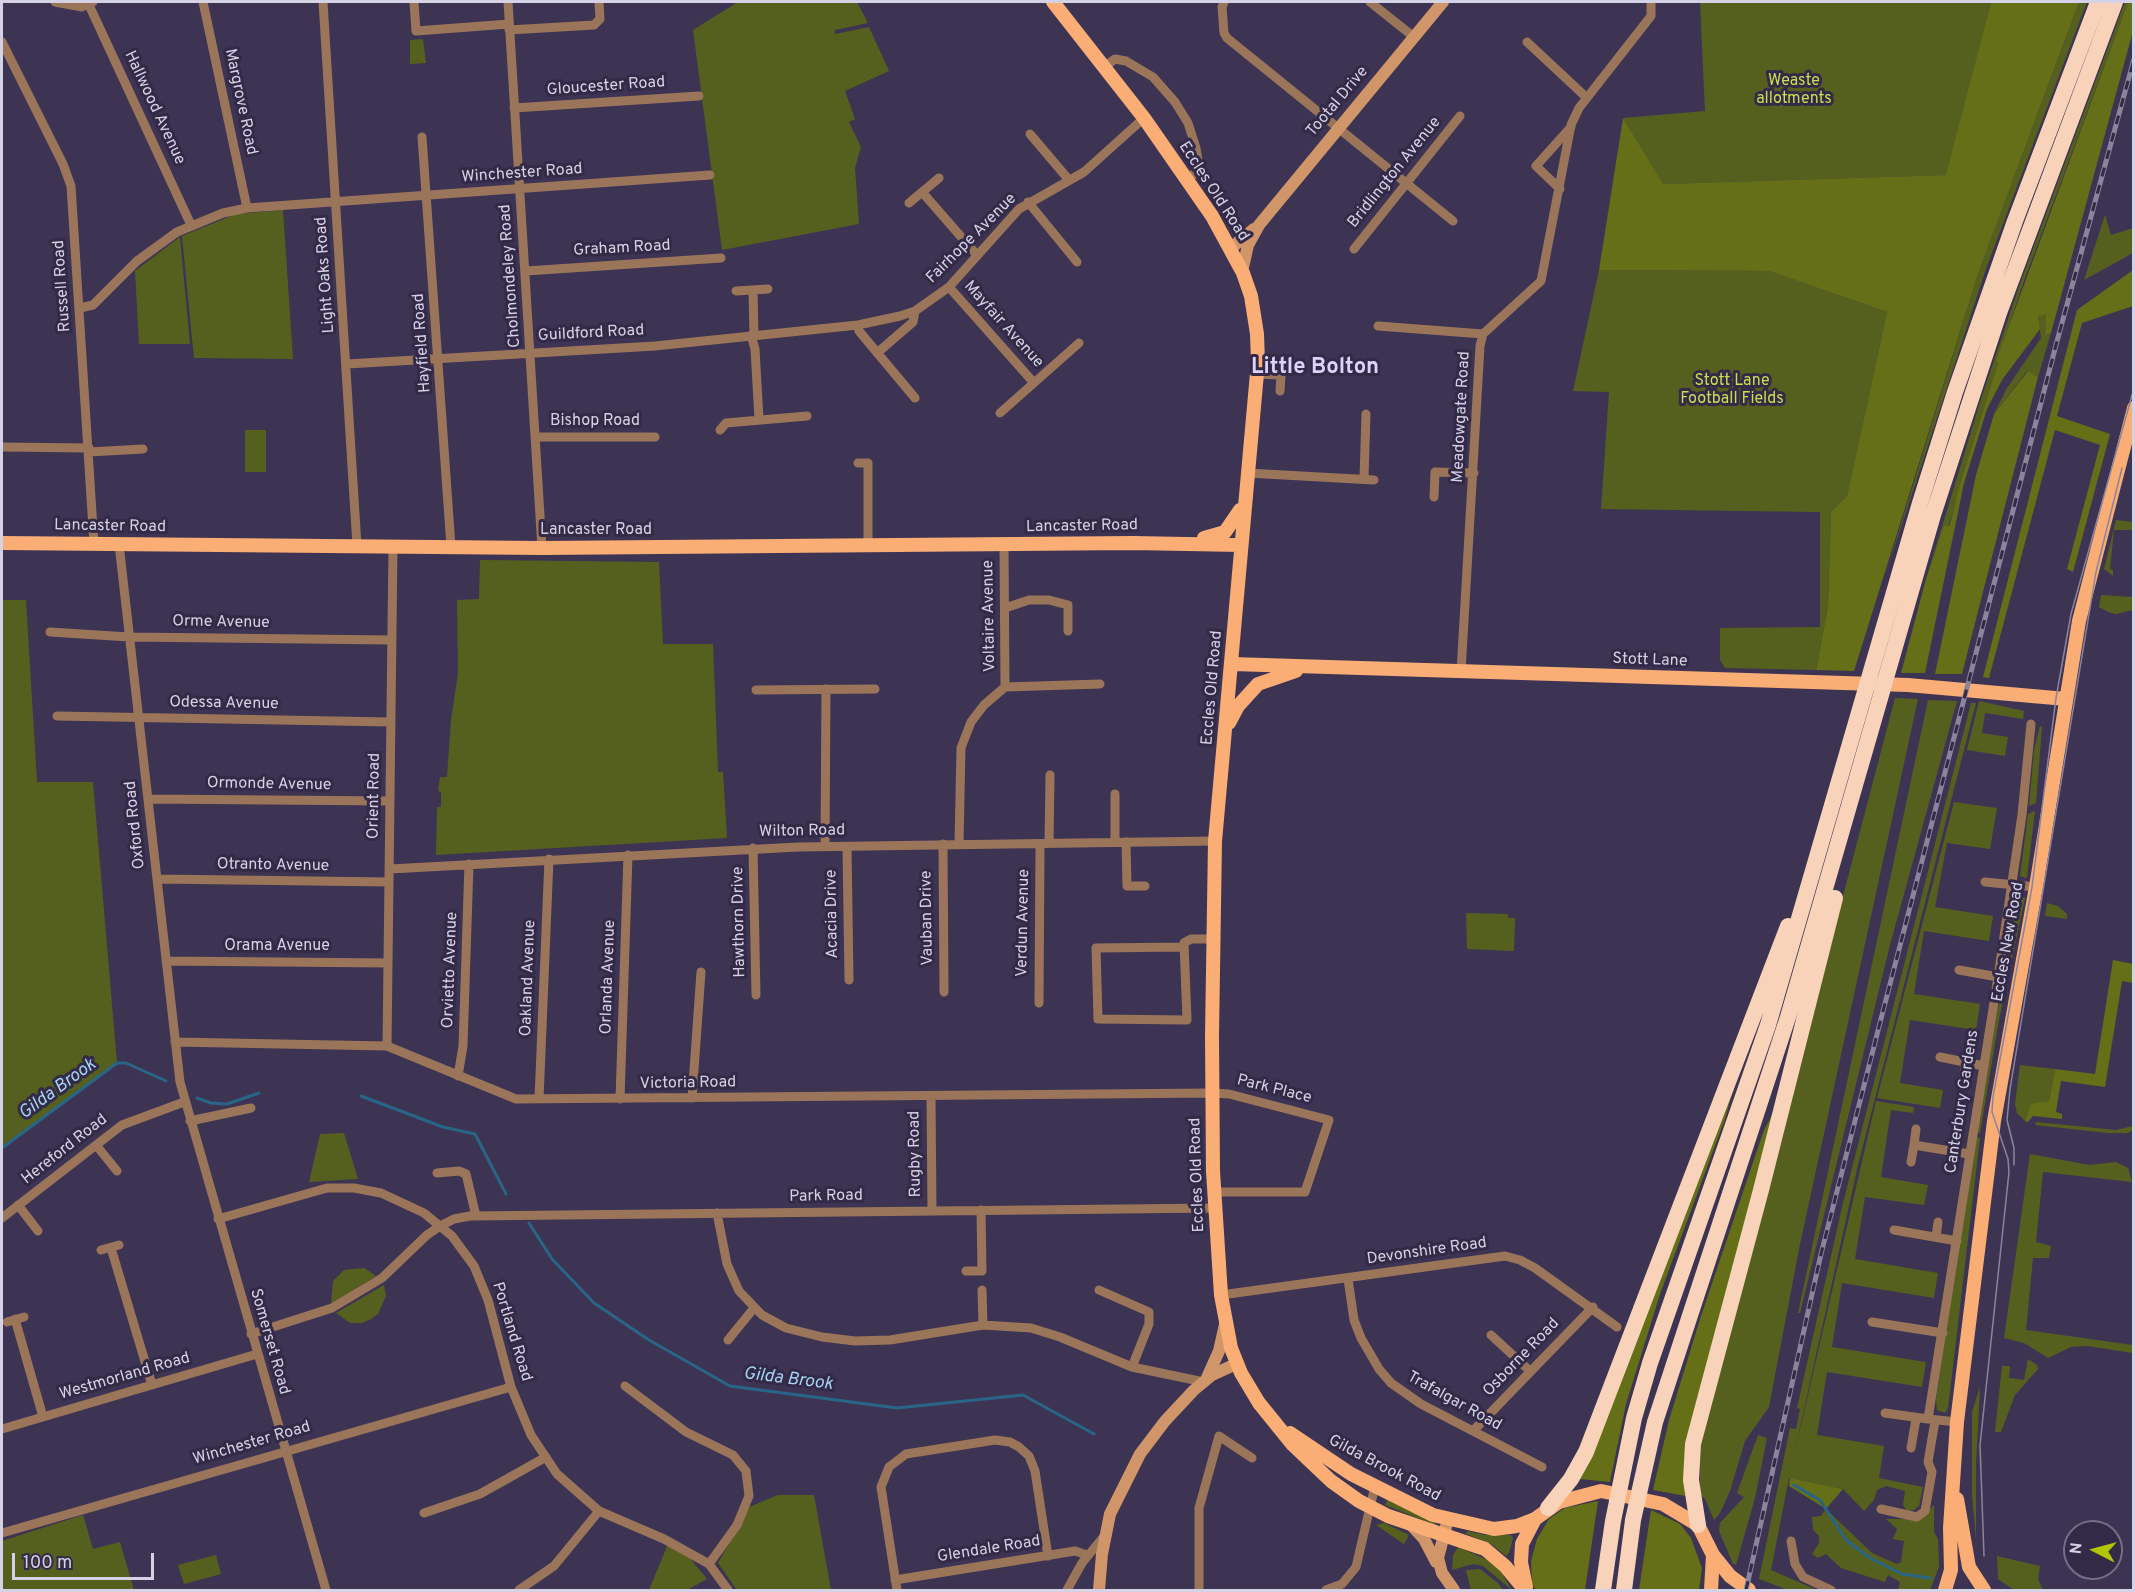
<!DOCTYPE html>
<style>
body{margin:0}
#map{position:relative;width:2135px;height:1592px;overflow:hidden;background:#3d3453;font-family:Overpass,sans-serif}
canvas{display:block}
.frame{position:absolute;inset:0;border:3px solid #d6d2e5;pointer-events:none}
.north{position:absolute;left:2063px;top:1520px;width:60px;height:60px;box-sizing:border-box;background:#332a48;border:2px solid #746d87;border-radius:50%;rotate:276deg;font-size:16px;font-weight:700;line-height:24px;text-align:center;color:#d6d2e5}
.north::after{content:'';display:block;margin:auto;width:21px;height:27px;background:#b1c500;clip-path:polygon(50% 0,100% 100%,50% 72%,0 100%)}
.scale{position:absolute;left:12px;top:1553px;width:142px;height:27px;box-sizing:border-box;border:3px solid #d6d2e5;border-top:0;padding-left:8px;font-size:18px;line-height:21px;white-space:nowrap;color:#d6d2e5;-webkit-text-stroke:4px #332a48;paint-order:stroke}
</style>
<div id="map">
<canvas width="2135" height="1592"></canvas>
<div class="frame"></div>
<div class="north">N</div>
<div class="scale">100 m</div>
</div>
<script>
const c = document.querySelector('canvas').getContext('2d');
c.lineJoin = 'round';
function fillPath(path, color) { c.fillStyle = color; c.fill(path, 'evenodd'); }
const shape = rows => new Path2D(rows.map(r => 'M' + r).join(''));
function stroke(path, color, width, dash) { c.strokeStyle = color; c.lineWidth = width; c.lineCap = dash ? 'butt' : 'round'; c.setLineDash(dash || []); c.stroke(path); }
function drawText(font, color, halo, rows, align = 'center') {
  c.font = font + ' Overpass,sans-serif'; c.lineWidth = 6; c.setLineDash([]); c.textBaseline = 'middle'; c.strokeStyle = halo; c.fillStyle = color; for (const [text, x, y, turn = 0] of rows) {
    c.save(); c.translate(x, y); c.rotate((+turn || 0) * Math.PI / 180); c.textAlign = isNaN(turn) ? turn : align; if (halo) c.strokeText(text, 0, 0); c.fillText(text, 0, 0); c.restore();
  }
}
const green = shape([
 [738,2,857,2,868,23,835,30,835,34,869,27,889,71,845,91,855,119,849,122,861,147,855,168,859,224,722,250,693,30],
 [1700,2,1991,2,1947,175,1662,184,1623,118,1705,111],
 [2079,2,2087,2,1987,266,1885,576,1978,274],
 [2125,2,2128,2,2024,281,1997,361,1998,363,1957,493,1953,514,1948,526,1944,525,1926,579,1981,399,2021,281],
 [423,39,426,63,410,64,410,40],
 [283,210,293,359,194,358,182,236,236,214],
 [2105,215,2111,235,2133,228,2133,253,2084,280],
 [180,237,190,344,139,344,135,271],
 [1599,270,1769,271,1887,312,1847,496,1831,512,1828,606,1816,670,1725,668,1720,660,1720,628,1820,627,1820,512,1601,509,1609,392,1573,391],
 [2046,313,2047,336,2051,333,2038,377,2027,371,1994,414,2007,388,2041,338,2038,316],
 [245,430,266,430,266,472,245,472],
 [2116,520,2133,522,2133,530,2114,530,2110,569,2113,570,2113,576,2104,569],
 [480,560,659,562,663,644,713,644,718,772,723,772,727,838,436,855,437,807,441,807,441,792,438,791,440,777,447,777,451,720,458,673,457,600,479,599],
 [2101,595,2133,597,2133,610,2116,614,2108,612,2099,607],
 [2,600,26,600,37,782,93,782,117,1063,2,1148],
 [1895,698,1918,699,1799,1249,1769,1407,1745,1441,1730,1491,1720,1513,1714,1520,1705,1499,1700,1495,1700,1441],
 [1928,700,1957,701,1890,945,1800,1313,1798,1313],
 [1979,701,2024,711,2023,719,1985,713,1982,733,2008,737,2005,756,1967,750],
 [1971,703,1976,703,1858,1165,1792,1464,1876,1101,1914,1107,1913,1113,1891,1110,1881,1177,1928,1185,1924,1205,1865,1197,1855,1259,1938,1273,1934,1298,1842,1283,1832,1347,1926,1362,1922,1387,1827,1372,1817,1435,1884,1446,1879,1478,1923,1487,1919,1506,1914,1510,1907,1511,1903,1505,1905,1491,1886,1486,1877,1490,1874,1500,1864,1511,1843,1489,1789,1478,1771,1570,1817,1590,1788,1590,1759,1579,1790,1428,1796,1429,1800,1409,1797,1408,1842,1207],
 [2040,726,2042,727,2036,803,2029,806,2034,750],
 [1954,802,1997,808,1990,849,1947,843,1935,907,1993,916,1989,941,1924,931,1914,994,1980,1004,1976,1030,1910,1020,1900,1083,1943,1090,1940,1108,1877,1098],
 [2035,811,2027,877,2026,878,2020,876,2028,814],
 [2021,895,2025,898,1999,1020,1980,1133,1976,1132,2018,896],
 [2047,903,2058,906,2067,914,2067,919,2045,916],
 [1466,913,1508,914,1508,918,1515,918,1514,951,1467,949],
 [2020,1065,2055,1069,2049,1101,2031,1105,2025,1121,2017,1113,2015,1104],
 [2036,1122,2116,1130,2133,1126,2133,1130,2128,1133,2108,1133,2035,1125],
 [344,1133,358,1179,309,1182,320,1134],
 [1975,1137,1980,1138,1948,1408,1945,1413,1937,1410,1936,1399],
 [2030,1154,2089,1165,2116,1162,2128,1168,2132,1182,2043,1172,2036,1242,2051,1246,2049,1258,2033,1258,2026,1330,2133,1345,2133,1353,2087,1346,2071,1347,2048,1358,2024,1343,2004,1338],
 [364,1268,376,1276,331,1304,333,1281,344,1270],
 [384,1285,386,1296,378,1314,371,1319,362,1323,350,1323,336,1313],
 [2028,1359,2037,1365,2038,1369,2015,1395,2001,1432,1995,1432,2002,1366,2010,1366,2009,1378,2024,1380],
 [1980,1387,1976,1464,1976,1539,1972,1496,1972,1412],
 [1758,1435,1767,1438,1755,1498,1736,1565,1733,1564,1719,1531,1720,1523,1744,1497,1737,1493],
 [778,1495,814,1495,831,1590,737,1590,718,1563,749,1507],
 [1388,1499,1435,1521,1435,1525,1385,1505],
 [1934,1505,1934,1532,1938,1539,1939,1567,1930,1590,1898,1590,1900,1582,1888,1575,1885,1582,1841,1568,1826,1554,1818,1558,1812,1554,1819,1543,1819,1536,1813,1530,1812,1517,1821,1516,1826,1509,1872,1553,1897,1564,1901,1562,1904,1541,1893,1539,1897,1529,1886,1519,1920,1519],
 [83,1515,93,1549,120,1542,134,1590,2,1590,2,1541],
 [1384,1523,1409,1535,1404,1544,1376,1525],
 [1467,1531,1485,1535,1511,1535,1513,1538,1509,1553,1506,1556,1491,1544,1466,1534],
 [668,1544,688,1556,707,1579,687,1590,649,1590],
 [1458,1547,1490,1561,1500,1570,1512,1590,1483,1566,1473,1564,1452,1570,1453,1555],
 [216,1555,221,1574,184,1584,178,1565],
 [1997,1556,2040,1566,2038,1579,2043,1590,2014,1590,1998,1579],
 [1480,1569,1498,1583,1503,1590,1471,1590,1466,1570]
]);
const forest = shape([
 [1991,2,2079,2,1978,274,1854,671,1816,670,1828,606,1831,512,1847,496,1887,312,1769,271,1599,270,1623,118,1663,184,1946,175],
 [2128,2,2133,2,2133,31,2051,333,2046,336,2046,314,2038,316,2040,329,2002,380,1987,409,1964,483,1925,673,1901,673,1926,579,1944,525,1949,526,1953,514,1957,493,1998,363,1996,361],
 [2133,270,2133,306,2082,323,2057,416,2110,434,2073,572,2067,569,2100,445,2055,430,1989,678,1983,677,2077,310],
 [2028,371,2038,377,1962,674,1935,674,1976,475,1994,414],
 [2113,960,2133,964,2133,983,2122,981,2105,1087,2061,1081,2056,1112,2062,1114,2062,1119,2033,1116,2028,1122,2025,1121,2031,1104,2049,1101,2055,1069,2095,1074],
 [1733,1090,1725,1119,1660,1294,1626,1404,1610,1482,1580,1479],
 [1773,1113,1686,1496,1653,1490,1669,1420,1701,1316,1764,1130],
 [1790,1478,1843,1489,1826,1509,1789,1486],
 [1598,1501,1585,1590,1536,1590,1532,1584,1531,1561,1537,1539,1549,1519,1565,1508],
 [1651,1510,1680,1524,1691,1538,1702,1568,1699,1590,1639,1590]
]);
const stream = shape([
 [361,1096,443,1127,475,1134,506,1194],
 [197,1098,211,1103,227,1104,259,1093],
 [2,1148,117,1063,126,1063,166,1081],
 [529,1223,552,1259,594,1303,649,1340,730,1386,897,1408,1023,1395,1094,1434],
 [1794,1485,1820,1500,1846,1540,1870,1558,1902,1574,1930,1578]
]);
const street = shape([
 [55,2,82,7,93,2],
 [203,2,247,208],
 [323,2,357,546],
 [414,2,416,31,509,24],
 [508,2,542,548],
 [1224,2,1222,7,1224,33,1227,38,1453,221],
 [1370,2,1414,37],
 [89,5,191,225],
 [509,30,594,25,600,19,599,2],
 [2,42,63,164,71,186,94,544],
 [1527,42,1587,98],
 [1104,67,1115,59,1126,61,1153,77,1175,102,1188,123,1196,148,1199,167,1188,181],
 [514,108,699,96],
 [1030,134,1069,180],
 [422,137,451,547],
 [1560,189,1536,166,1571,127],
 [922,192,977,255],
 [1028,202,1077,262],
 [909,203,939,178],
 [1354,249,1460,116],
 [526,271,721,258],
 [949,287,1034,383],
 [753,290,754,335],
 [736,291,768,289],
 [80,308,93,305,137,261,177,232,223,213,247,208,710,175],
 [858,325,859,331,915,398],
 [1378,326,1483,334],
 [751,335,755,349,759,419],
 [877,353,913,322,915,311],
 [347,364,655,346,858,325,900,316,915,311,949,287,1019,209,1084,172,1144,118],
 [1257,374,1281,375],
 [1280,391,1282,360],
 [1000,413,1079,343],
 [720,430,726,423,807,416],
 [535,437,655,437],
 [2,447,89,448],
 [89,452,143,449],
 [858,463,868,463,868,545],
 [1247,473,1374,480],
 [1364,479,1366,414],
 [1434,497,1435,472,1474,473],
 [119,544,180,1082,326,1590],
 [1004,545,1005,687],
 [1005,608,1029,600,1049,600,1068,605,1068,631],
 [50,632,129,637,391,640],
 [1461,672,1480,346,1483,334,1541,281,1571,125,1579,108,1651,16,1651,2],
 [756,690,875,689],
 [57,716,391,722],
 [1115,794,1115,842],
 [148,799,390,801],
 [1126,842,1127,886,1145,886],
 [959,843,961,748,971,722,984,705,1005,687,1100,684],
 [1049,843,1050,775],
 [943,844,944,992],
 [825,846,826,689],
 [847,847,849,980],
 [753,848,756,995],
 [390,869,798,847,1215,841],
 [157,879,389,882],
 [1985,882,2036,887],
 [1182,947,1096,948,1098,1019,1187,1020,1184,943,1191,939,1213,939],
 [166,961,388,963],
 [1959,970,1998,977],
 [1039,1003,1040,844],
 [175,1042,387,1046,516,1099,1212,1093,1229,1094,1329,1120,1305,1192,1214,1192],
 [387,1046,393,546],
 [1940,1057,1984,1066],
 [458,1076,463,1046,469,864],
 [1963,1079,1966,1062],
 [931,1097,932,1211],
 [692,1098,701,972],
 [539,1099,549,859],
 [620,1099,628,855],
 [190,1121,251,1108],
 [1916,1129,1914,1145,1969,1154],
 [96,1145,117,1171],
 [1911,1162,1914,1145],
 [437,1173,459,1171,466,1174,476,1216],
 [18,1205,38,1231],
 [717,1213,727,1264,739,1291,762,1315,786,1328,822,1337,855,1341,890,1340,983,1325,1031,1328,1060,1337,1132,1367,1204,1382],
 [2,1218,122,1125,184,1102],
 [218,1219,327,1188,354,1188,381,1193,424,1213,452,1236,474,1266,488,1300,511,1387,531,1435,557,1474,599,1511,664,1539,709,1564,728,1590],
 [1894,1230,1957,1241],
 [1936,1237,1938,1222],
 [111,1248,152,1385],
 [101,1250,119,1245],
 [966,1271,982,1271,981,1210],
 [1348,1279,1354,1320,1361,1338,1379,1369,1391,1383,1421,1404,1542,1467],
 [982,1290,983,1325],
 [1099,1290,1149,1312,1149,1324,1132,1367],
 [1221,1295,1505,1256,1520,1260,1535,1268,1617,1327],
 [15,1319,43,1417],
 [7,1322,24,1317],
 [1872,1322,1943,1333],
 [251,1334,332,1308,382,1278,427,1235,440,1226,454,1219,470,1216,1215,1208],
 [1491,1335,1530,1371],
 [728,1340,754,1308],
 [625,1386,686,1432,733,1455,746,1471,749,1496,737,1525,709,1564],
 [1885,1413,1928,1419],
 [1957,1422,1928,1419,1998,977,2022,815,2031,724],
 [2,1429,257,1354],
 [1473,1431,1593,1307],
 [1911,1448,1916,1419],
 [1881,1509,1917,1517,1925,1511,1932,1472,1928,1462,1935,1421],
 [424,1513,480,1494,546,1457],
 [2,1533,511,1387],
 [1791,1541,1795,1564,1803,1577,1831,1590],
 [895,1580,1075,1551,1087,1555],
 [519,1590,554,1566,599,1511],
 [897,1590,881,1487,889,1467,906,1454,995,1440,1010,1442,1019,1447,1029,1456,1035,1471,1048,1556],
 [1067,1590,1082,1563,1105,1535],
 [1199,1590,1199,1508,1219,1436,1252,1458],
 [1326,1590,1342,1584,1356,1567,1375,1486]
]);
const secondary = shape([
 [1231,248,1254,229],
 [1242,272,1248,245,1259,225,1443,2],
 [1206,1380,1219,1351,1225,1324],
 [1448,1519,1438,1558,1442,1573,1454,1590],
 [1411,1525,1424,1539,1436,1562],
 [1099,1590,1102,1554,1110,1514,1140,1454,1165,1421,1194,1390,1212,1375,1236,1364]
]);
const primary = shape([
 [1053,2,1144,118,1212,216,1243,273,1251,296,1257,334,1258,362,1215,841,1212,1036,1213,1171,1221,1295,1231,1348,1241,1373,1259,1403,1293,1445,1331,1481,1359,1501,1388,1516,1485,1549,1505,1566,1525,1590],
 [1204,538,1225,532,1240,510],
 [2,543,542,548,1133,543,1240,545],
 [1232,664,1908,685,2066,699],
 [1229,723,1238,706,1258,684,1296,671],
 [1290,1433,1351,1474,1433,1515,1494,1529,1517,1526,1535,1519],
 [1957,1499,1969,1567,1984,1590],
 [1713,1555,1730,1576,1749,1590],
 [1526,1587,1521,1562,1522,1544,1535,1519,1559,1502,1601,1491,1663,1504,1698,1525,1713,1555,1711,1590],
 [1945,1590,1951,1570,1950,1528,1957,1422,1994,1121,2036,887,2079,621,2134,408]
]);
const highway = shape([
 [1548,1508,1571,1479,1586,1452,1788,926],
 [1698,1525,1691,1480,1693,1444,1761,1190,1835,898],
 [1603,1590,1613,1521,1634,1418,1650,1363,1768,1025,1920,503,1955,392,2015,221,2098,2],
 [1624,1590,1633,1520,1655,1422,1788,1017,1933,515,1999,313,2115,2]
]);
const tram = shape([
 [2014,1165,2014,1148,2007,1120,2010,1089,2096,572,2122,468],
 [1984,1556,1980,1445,2009,1172,2008,1159,1992,1112,1993,1097,2032,887,2056,698,2071,614,2134,388]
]);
const rail = shape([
 [1746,1590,1821,1254,1882,1015,2056,345,2134,59]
]);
const parkNames = [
 ["Weaste",1794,82],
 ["allotments",1794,100],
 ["Stott Lane",1732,382],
 ["Football Fields",1732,400]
];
const streetNames = [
 ["Gloucester Road",606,87,-4],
 ["Margrove Road",240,102,78],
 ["Tootal Drive",1338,102,-50],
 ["Hallwood Avenue",154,108,65],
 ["Bridlington Avenue",1395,173,-51],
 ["Winchester Road",522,174,-4],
 ["Eccles Old Road",1213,192,57],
 ["Fairhope Avenue",972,239,-45],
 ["Graham Road",622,249,-3],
 ["Light Oaks Road",326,275,-94],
 ["Cholmondeley Road",511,276,-94],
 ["Russell Road",63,286,-94],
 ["Mayfair Avenue",1003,325,48],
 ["Guildford Road",591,334,-3],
 ["Hayfield Road",423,343,-94],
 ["Meadowgate Road",1462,417,-87],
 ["Bishop Road",595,422],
 ["Lancaster Road",110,527,1],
 ["Lancaster Road",1082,527,-1],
 ["Lancaster Road",596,531],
 ["Voltaire Avenue",990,616,-91],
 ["Orme Avenue",221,623,1],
 ["Stott Lane",1650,661,2],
 ["Eccles Old Road",1213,688,-85],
 ["Odessa Avenue",224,704,1],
 ["Ormonde Avenue",269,785,1],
 ["Orient Road",375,796,-89],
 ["Oxford Road",136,825,-96],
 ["Wilton Road",802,832,-1],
 ["Otranto Avenue",273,866,1],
 ["Acacia Drive",833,914,-91],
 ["Vauban Drive",928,918,-91],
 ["Hawthorn Drive",740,922,-91],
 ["Verdun Avenue",1024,923,-89],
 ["Eccles New Road",2009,942,-80],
 ["Orama Avenue",277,947],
 ["Orvietto Avenue",451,970,-88],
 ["Orlanda Avenue",609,977,-88],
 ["Oakland Avenue",529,978,-88],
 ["Victoria Road",688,1084,-1],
 ["Park Place",1274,1090,14],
 ["Canterbury Gardens",1963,1102,-81],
 ["Hereford Road",65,1150,-38],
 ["Rugby Road",916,1154,-91],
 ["Eccles Old Road",1198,1175,-92],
 ["Park Road",826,1197,-1],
 ["Devonshire Road",1427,1252,-8],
 ["Portland Road",511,1332,73],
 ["Somerset Road",269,1342,74],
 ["Osborne Road",1522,1358,-46],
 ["Westmorland Road",125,1377,-16],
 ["Trafalgar Road",1454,1402,29],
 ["Winchester Road",252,1444,-16],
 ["Gilda Brook Road",1384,1469,28],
 ["Glendale Road",989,1550,-9]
];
const waterNames = [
 ["Gilda Brook",58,1090,-36],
 ["Gilda Brook",788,1380,7]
];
const districtNames = [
 ["Little Bolton",1315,369]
];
fillPath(green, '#56601e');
fillPath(forest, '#646f17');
stroke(stream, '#296587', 3);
stroke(street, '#9b755a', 9);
stroke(secondary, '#d1956a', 12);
stroke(primary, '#faad74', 14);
stroke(highway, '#f8d3b9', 16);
stroke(tram, '#8b849d', 1.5);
stroke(rail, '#8b849d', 5);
stroke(rail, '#332a48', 3, [9]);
drawText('16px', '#cadf4f', '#332a48', parkNames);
drawText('16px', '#d6d2e5', '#332a48', streetNames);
drawText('italic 18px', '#a4d4f3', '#332a48', waterNames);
drawText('bold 22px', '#ddd3fa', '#332a48', districtNames);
</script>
